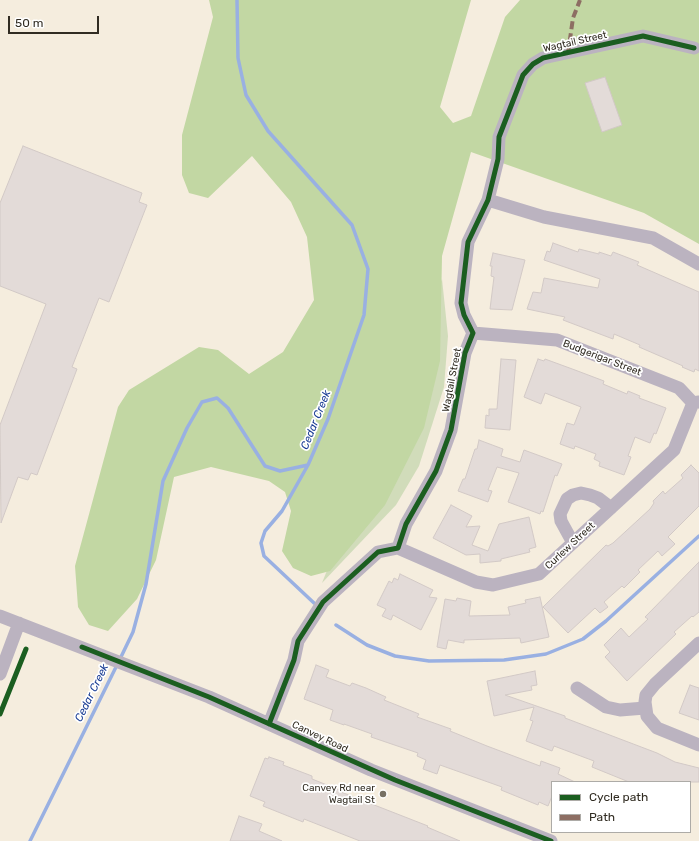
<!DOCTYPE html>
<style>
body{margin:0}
#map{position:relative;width:699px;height:841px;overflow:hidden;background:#f5edde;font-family:Rubik,sans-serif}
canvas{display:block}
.legend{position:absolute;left:551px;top:781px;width:140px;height:52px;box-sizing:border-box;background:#fff;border:1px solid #adaba7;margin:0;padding:5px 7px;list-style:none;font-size:12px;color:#312c22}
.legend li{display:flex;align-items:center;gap:8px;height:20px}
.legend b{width:20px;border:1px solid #adaba7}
.scale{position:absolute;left:8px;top:16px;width:91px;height:18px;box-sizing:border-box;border:2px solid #312c22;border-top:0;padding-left:5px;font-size:12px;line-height:14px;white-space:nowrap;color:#312c22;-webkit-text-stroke:3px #fff;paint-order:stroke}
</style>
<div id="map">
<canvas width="699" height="841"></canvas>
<ul class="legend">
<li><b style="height:5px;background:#1b5e20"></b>Cycle path</li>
<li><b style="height:5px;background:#8d6e63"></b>Path</li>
</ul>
<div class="scale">50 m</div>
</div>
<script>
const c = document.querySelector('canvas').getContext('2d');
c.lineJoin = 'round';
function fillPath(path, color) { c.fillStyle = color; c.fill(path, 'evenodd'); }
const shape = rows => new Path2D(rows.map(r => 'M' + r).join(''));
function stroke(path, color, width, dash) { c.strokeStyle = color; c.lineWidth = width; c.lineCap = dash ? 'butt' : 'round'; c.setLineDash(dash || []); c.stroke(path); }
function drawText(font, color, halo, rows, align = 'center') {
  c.font = font + ' Rubik,sans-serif'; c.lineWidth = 3.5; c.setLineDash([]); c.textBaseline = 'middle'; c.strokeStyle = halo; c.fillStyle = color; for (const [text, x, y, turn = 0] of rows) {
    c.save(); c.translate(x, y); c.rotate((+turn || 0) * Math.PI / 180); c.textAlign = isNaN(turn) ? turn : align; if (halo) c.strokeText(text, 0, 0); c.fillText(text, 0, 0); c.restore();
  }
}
const green = shape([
 [442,279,448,336,444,387,419,466,396,505,322,583]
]);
const forest = shape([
 [209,0,471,0,440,107,453,123,471,116,505,17,520,0,699,0,699,244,644,213,471,152,442,256,440,361,424,428,385,505,330,571,311,576,293,568,282,551,291,511,285,492,269,481,211,467,174,477,156,560,137,599,108,631,89,625,78,607,75,566,118,407,129,390,199,347,218,350,249,374,283,352,314,300,307,237,291,202,252,156,208,198,189,193,182,175,182,135,213,17]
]);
const stream = shape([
 [308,465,282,511,265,531,261,543,264,556,314,603],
 [336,625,367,645,395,656,429,661,504,660,546,654,583,639,606,621,699,536],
 [120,659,133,632,146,584,163,481,187,428,202,402,217,398,228,408,265,466,280,471,308,465,328,419,364,315,368,269,352,225,268,131,246,95,238,58,237,0],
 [30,841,117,665]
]);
const building = shape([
 [605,77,622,125,602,132,585,83,605,77],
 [23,146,142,193,139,202,147,205,109,302,99,298,72,367,77,369,37,475,31,473,28,480,18,477,1,523,0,425,46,304,0,286,0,203,23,146],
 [553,243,578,252,579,249,599,254,599,252,611,256,613,252,639,262,637,265,699,292,699,371,695,369,694,372,682,367,683,366,639,347,640,345,614,334,613,339,563,320,565,317,527,309,533,292,541,293,544,278,598,288,600,279,544,260,547,251,550,252,553,243],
 [493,253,525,260,512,310,490,309,494,277,491,276,492,266,490,266,493,253],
 [501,359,516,360,510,430,485,428,486,415,489,416,489,409,497,409,501,359],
 [538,359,544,361,545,359,575,370,604,381,603,384,627,394,628,391,640,396,639,398,666,408,656,434,654,433,650,443,635,437,628,456,631,457,624,475,599,466,600,462,594,459,596,454,575,446,574,449,560,444,567,423,574,425,581,407,545,393,541,404,524,397,538,359],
 [479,440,503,449,501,456,520,462,524,450,562,464,557,476,555,475,543,512,541,511,540,514,508,502,519,473,497,467,488,490,492,491,488,502,458,491,463,479,465,479,475,449,477,449,479,440],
 [691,465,699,473,699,506,668,537,675,544,662,556,658,551,638,570,640,572,624,588,622,586,604,602,608,607,600,613,595,608,568,633,543,607,606,545,608,546,613,543,650,509,654,503,653,501,663,491,665,494,683,478,681,475,691,465],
 [451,505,472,516,466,527,480,526,472,545,488,551,499,524,529,517,536,547,529,549,530,552,501,559,501,561,480,563,480,554,466,555,433,538,451,505],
 [699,562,699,612,693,617,692,616,674,632,676,634,627,681,605,657,610,652,604,645,621,628,629,637,648,619,645,617,699,562],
 [400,574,433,590,429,597,437,598,421,630,393,615,391,620,382,616,386,609,377,605,389,581,392,583,394,578,398,580,400,574],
 [540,597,549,637,521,643,520,638,464,640,464,643,448,640,446,649,437,647,445,599,456,601,457,598,471,601,469,616,510,615,508,607,526,603,525,600,540,597],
 [316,665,329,670,326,677,350,686,352,683,366,688,386,697,384,700,419,714,417,717,451,729,450,731,487,746,540,766,541,761,560,768,558,774,575,782,552,782,552,796,548,806,539,802,538,805,501,790,502,787,440,765,437,774,423,769,426,760,417,756,418,753,371,737,372,734,344,724,344,725,330,720,333,710,304,699,316,665],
 [535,671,537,685,531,686,532,690,505,695,565,716,565,718,657,753,675,762,699,768,699,782,629,782,592,767,594,761,554,746,552,751,526,741,533,721,530,720,534,707,494,716,487,681,535,671],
 [690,685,699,688,699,720,679,713,690,685],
 [269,757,284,762,283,765,312,776,312,779,342,791,341,792,428,826,427,827,460,841,360,841,304,819,303,822,263,806,265,802,250,796,265,758,268,759,269,757],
 [239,816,262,824,259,831,282,841,230,841,239,816]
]);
const minor = shape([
 [488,200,544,217,653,238,699,264],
 [473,333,557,340,679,388,693,403,699,402],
 [573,543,561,521,560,514,567,499,573,495,581,493,590,495,598,498,611,508],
 [398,548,476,582,493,585,539,574,674,450,693,403],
 [0,616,209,697,371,770,551,841],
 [699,643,655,684,646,695,645,702,647,716,657,728,699,745],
 [0,674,19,623],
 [577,688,606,707,620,710,645,708],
 [269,724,294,660,298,641,323,602,378,552,398,548,406,524,436,471,451,430,465,353,473,333,464,315,461,303,468,242,488,200,498,159,499,137,523,75,533,64,543,58,643,36,694,48]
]);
const quiet = shape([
 [568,53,573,18,580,0]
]);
const cycleway = shape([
 [82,647,209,697,395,780,551,841],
 [0,714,26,649],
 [269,724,294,660,298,641,323,602,378,552,398,548,406,524,436,471,451,430,465,353,473,333,464,315,461,303,468,242,488,200,498,159,499,137,523,75,533,64,543,58,643,36,694,48]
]);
const markers = [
 [383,794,4,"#767064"]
];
const streetNames = [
 ["Wagtail Street",575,42,-13],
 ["Budgerigar Street",602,358,21],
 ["Wagtail Street",452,380,-79],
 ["Curlew Street",570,546,-43],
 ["Canvey Road",320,737,25]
];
const poiNames = [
 ["Canvey Rd near",375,788],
 ["Wagtail St",375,800]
];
const waterNames = [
 ["Cedar Creek",316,420,-68],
 ["Cedar Creek",92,693,-64]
];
fillPath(green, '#d1dcba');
fillPath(forest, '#c2d7a3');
stroke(stream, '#99b0e2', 3.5);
fillPath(building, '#e3dbd8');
stroke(building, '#d2c9c6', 1);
stroke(minor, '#bbb3c0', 13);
stroke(quiet, '#8d6e63', 4, [8, 4]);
stroke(cycleway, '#1b5e20', 5);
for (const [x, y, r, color] of markers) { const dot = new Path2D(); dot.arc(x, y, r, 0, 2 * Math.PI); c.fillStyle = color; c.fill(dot); stroke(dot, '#fff', 1.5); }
drawText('10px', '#312c22', '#fff', streetNames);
drawText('10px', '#312c22', '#fff', poiNames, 'right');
drawText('italic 11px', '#193c94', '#fff', waterNames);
</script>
